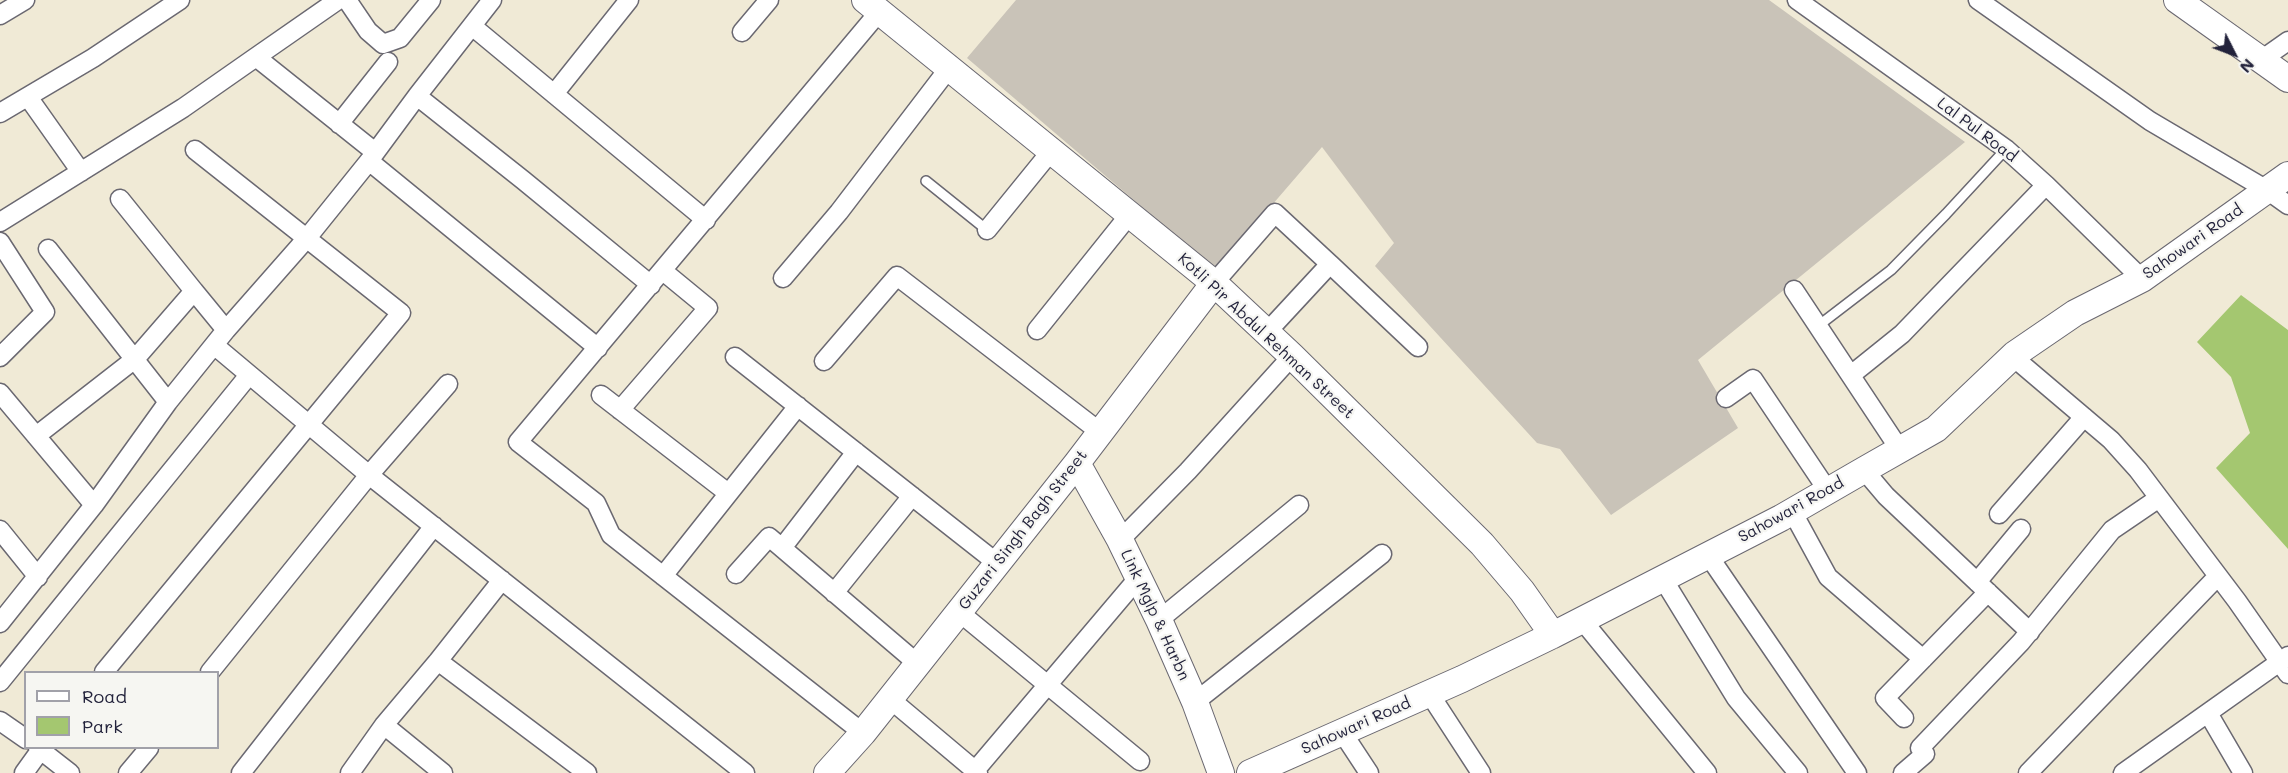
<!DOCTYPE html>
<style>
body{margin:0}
#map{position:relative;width:2288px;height:773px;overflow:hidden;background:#f0ead6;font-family:Mali,sans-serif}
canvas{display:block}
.legend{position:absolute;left:24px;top:671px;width:195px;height:78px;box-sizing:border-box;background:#f6f6f2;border:2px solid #a1a1a9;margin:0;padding:8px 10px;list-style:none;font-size:18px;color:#22223b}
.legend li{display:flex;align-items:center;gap:12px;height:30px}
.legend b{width:30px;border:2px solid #a1a1a9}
.north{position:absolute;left:2204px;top:24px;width:60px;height:60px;-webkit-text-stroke:4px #f6f6f2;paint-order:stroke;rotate:132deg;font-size:16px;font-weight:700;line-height:24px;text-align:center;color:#22223b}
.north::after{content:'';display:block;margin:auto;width:21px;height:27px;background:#22223b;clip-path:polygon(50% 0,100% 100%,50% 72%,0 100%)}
</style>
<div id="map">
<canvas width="2288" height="773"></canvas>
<ul class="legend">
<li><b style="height:8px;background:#fff"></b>Road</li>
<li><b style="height:16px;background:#a4c770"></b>Park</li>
</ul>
<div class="north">N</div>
</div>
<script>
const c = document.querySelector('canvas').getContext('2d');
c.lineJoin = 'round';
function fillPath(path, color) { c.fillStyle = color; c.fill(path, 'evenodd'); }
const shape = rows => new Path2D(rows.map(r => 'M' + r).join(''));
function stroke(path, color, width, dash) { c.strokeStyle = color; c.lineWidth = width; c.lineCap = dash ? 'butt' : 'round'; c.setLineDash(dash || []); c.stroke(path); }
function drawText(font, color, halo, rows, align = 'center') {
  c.font = font + ' Mali,sans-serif'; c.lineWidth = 4.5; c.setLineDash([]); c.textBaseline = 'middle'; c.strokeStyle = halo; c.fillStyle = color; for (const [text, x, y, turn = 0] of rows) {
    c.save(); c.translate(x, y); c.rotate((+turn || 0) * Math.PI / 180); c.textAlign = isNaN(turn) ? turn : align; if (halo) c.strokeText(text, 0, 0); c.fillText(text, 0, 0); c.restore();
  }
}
const industrial = shape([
 [1016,0,1769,0,1965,142,1698,360,1738,428,1611,515,1560,449,1537,443,1375,266,1394,243,1322,147,1216,270,967,58]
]);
const green = shape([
 [2241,295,2288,330,2288,549,2216,468,2250,433,2231,377,2197,342]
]);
const lane = shape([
 [926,181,987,230],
 [1818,326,1891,270,1946,214,2006,149]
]);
const street = shape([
 [347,0,368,31,383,44,400,38,431,0],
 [492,0,417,96,523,180,651,285],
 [1797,0,2006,149,2046,185,2142,279],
 [1978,0,2150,121,2267,190,2288,205],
 [0,15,25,0],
 [472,26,706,220],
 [742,32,769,0],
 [256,57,338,0],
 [2261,60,2288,41],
 [554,94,629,0],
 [417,96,369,161,598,348],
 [28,97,81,172],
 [0,113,93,58,180,0],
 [339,124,388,62],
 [0,222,183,108,256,57,375,152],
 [987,230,1052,150],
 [0,242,45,312,0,357],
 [48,249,168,402],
 [1330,264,1418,347],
 [783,278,839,212,949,68],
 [1214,283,1275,213,1330,264,1267,332],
 [1794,290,1900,450],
 [194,291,226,330],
 [1037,330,1130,214],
 [214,345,369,475,745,773],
 [2012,356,2111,440,2138,470,2237,601,2288,674],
 [735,357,997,563],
 [824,361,897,276,1100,432],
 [1851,375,1902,334,2046,185],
 [0,393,94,505],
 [601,395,728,493],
 [1726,398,1753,379,1828,491],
 [620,410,708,308,663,271],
 [36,436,135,359,194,291,120,199],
 [1864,470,1886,496,2030,632],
 [1792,511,1828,577,1923,659],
 [1999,514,2084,417],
 [0,530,38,577],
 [1120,540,1188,471,1292,356],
 [782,548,918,664],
 [1708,555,1857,773],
 [736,574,769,537,782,548,856,452],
 [663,576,798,406],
 [1663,579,1736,698,1798,773],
 [1977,582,2021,529],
 [834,593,912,496],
 [959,612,1140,761],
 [1159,620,1299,505],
 [1582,620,1707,773],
 [0,623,94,505,168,402,226,330,307,238,369,161],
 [438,661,587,773],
 [104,672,401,313,195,150],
 [210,672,369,475,448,384],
 [0,682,249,375],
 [1429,693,1481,773],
 [890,699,978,773],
 [1195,702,1382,554],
 [2208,713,2243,773],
 [1904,718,1885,698,1988,592],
 [0,721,26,739],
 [384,725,443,773],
 [1342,732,1369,773],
 [863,733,611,535,596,503,518,442,879,12],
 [38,748,70,773],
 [24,773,42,748],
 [128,773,149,748],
 [241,773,434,526],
 [350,773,384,725,438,661,502,580],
 [973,773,1139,577],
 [1903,773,1925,754,1920,748,2021,642,2112,530,2159,498],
 [2028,773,2218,576],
 [2123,773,2288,656]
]);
const secondary = shape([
 [865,0,1214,283,1292,356,1482,544,1522,591,1553,635],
 [2177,0,2288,79],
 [1077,463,1120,540,1159,620,1195,702,1221,773],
 [827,773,863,733,1077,463,1214,283],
 [1250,773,1462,679,1553,635,1781,518,1864,470,1936,429,2015,354,2075,313,2142,279,2288,175]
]);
const streetNames = [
 ["Lal Pul Road",1977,130,37],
 ["Sahowari Road",2193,242,-35],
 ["Kotli Pir Abdul Rehman Street",1266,336,43],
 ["Sahowari Road",1791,510,-29],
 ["Guzari Singh Bagh Street",1023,530,-52],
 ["Link Mglp & Harbn",1155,615,65],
 ["Sahowari Road",1356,726,-24]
];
fillPath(industrial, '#c9c3b8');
fillPath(green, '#a4c770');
stroke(lane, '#6a6871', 12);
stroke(street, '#6a6871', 21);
stroke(secondary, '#6a6871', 28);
stroke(lane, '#fff', 9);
stroke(street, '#fff', 18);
stroke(secondary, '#fff', 26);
drawText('16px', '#22223b', '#f6f6f2', streetNames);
</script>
